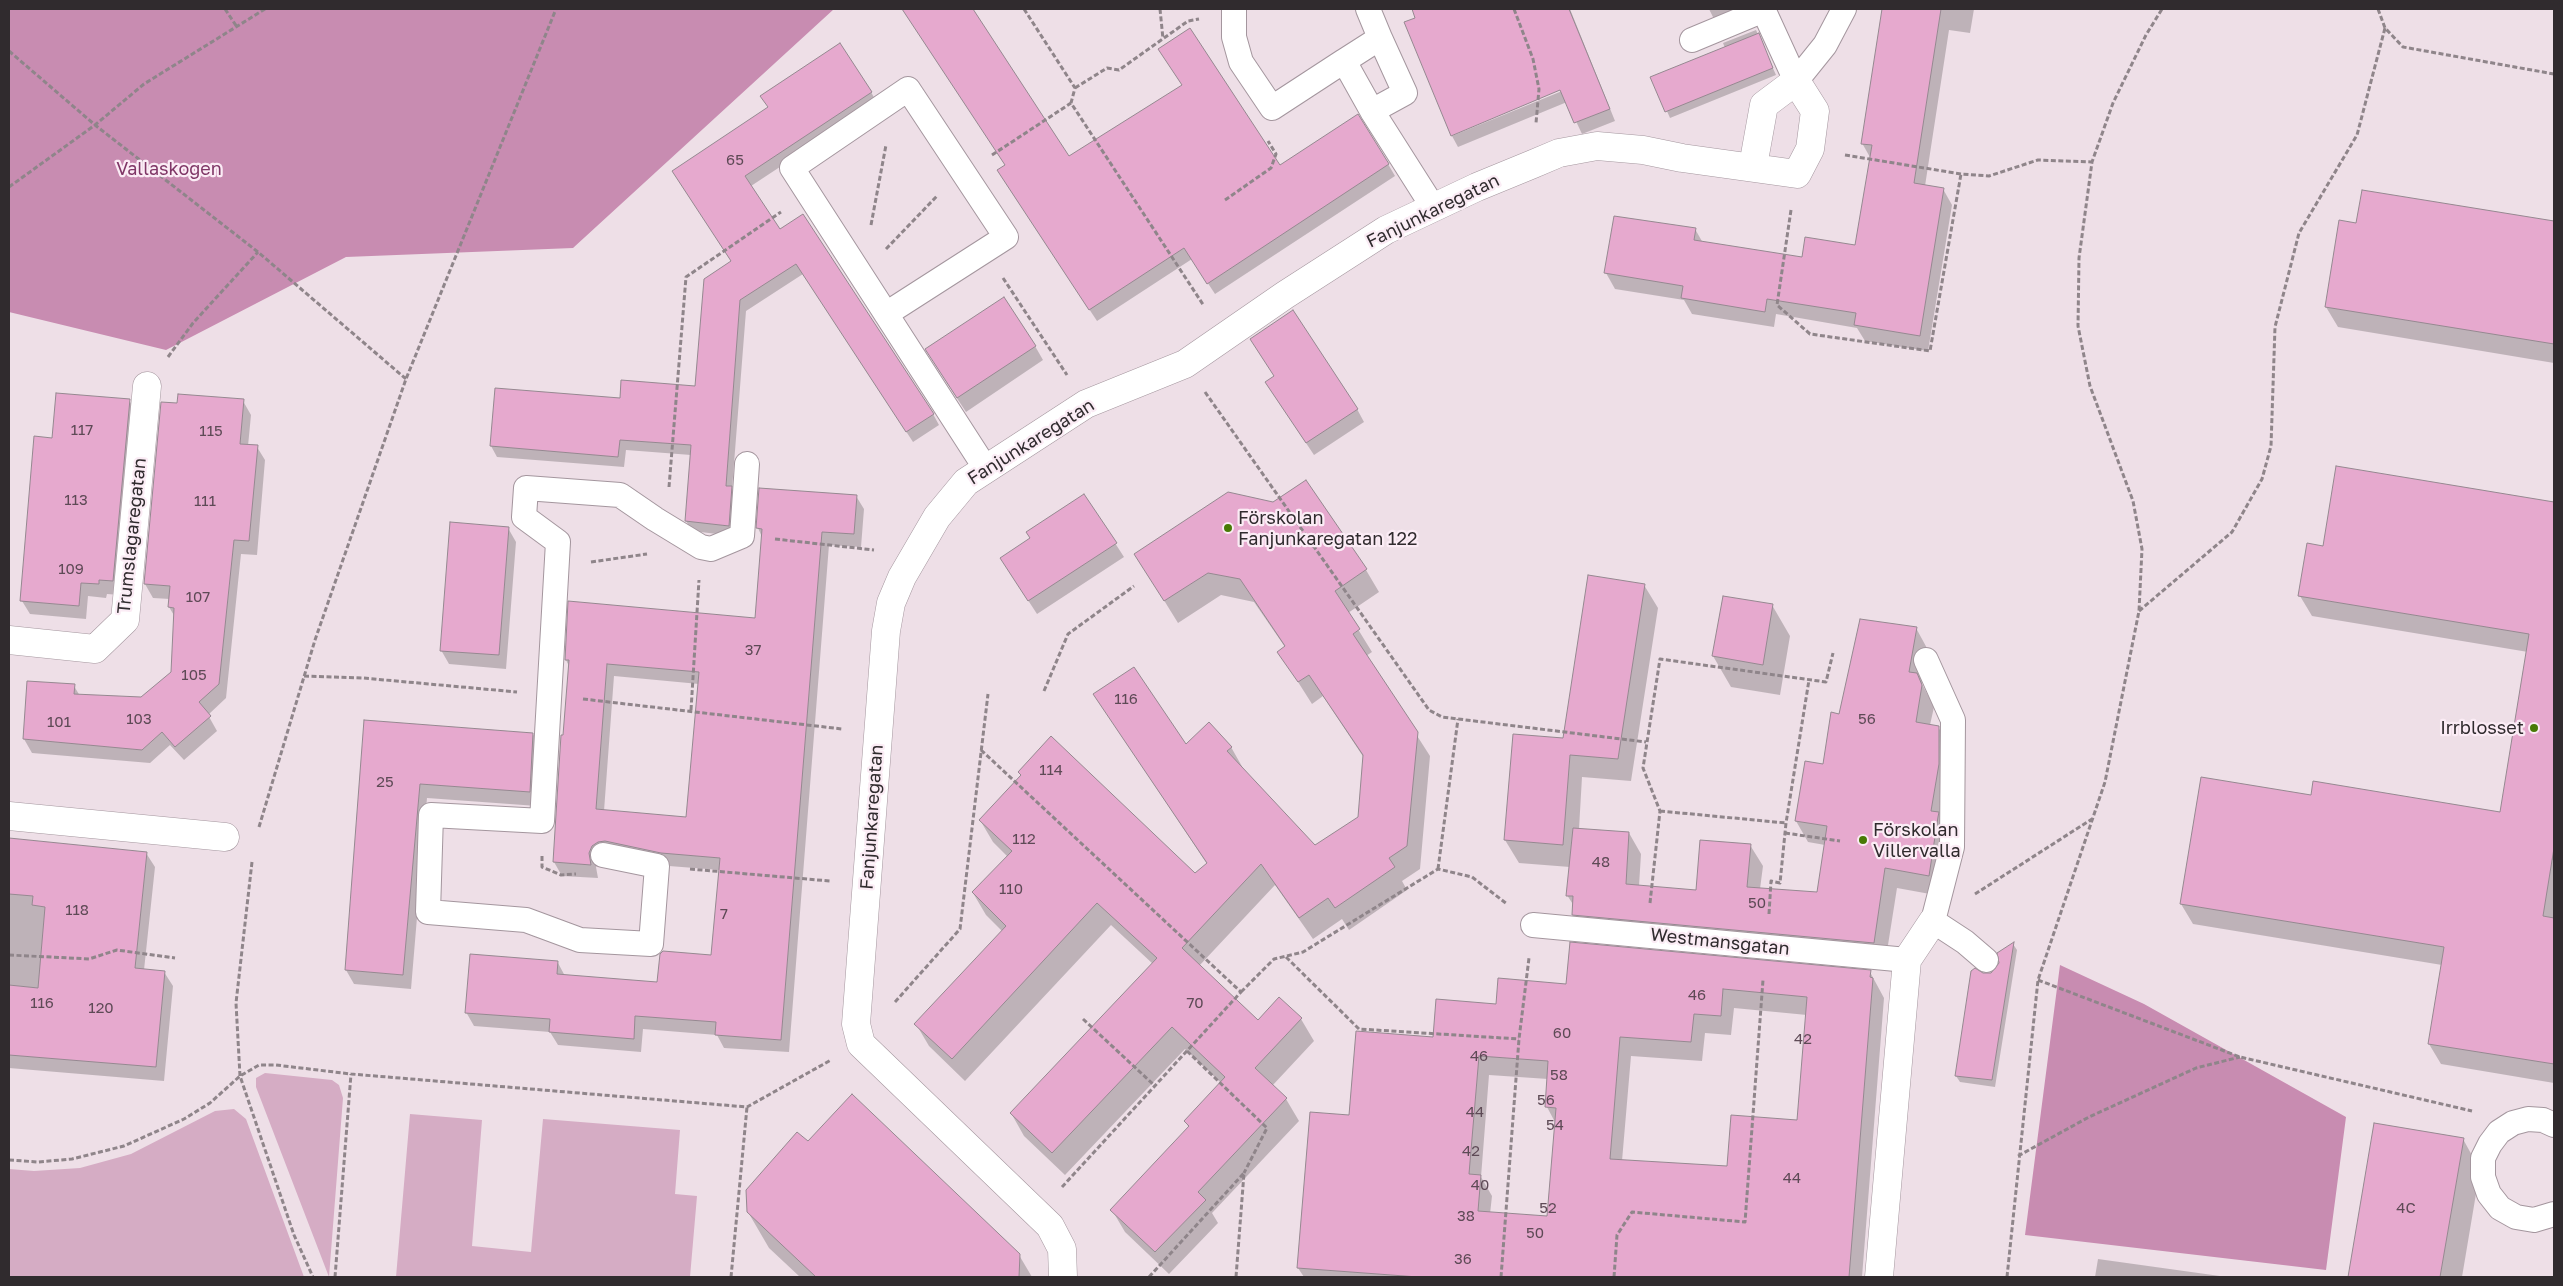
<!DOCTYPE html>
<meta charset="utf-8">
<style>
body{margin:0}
#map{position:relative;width:2563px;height:1286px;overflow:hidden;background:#eedfe7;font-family:"Golos Text",sans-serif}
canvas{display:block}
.frame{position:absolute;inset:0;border:10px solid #302b2e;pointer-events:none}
</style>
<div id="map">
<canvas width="2563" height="1286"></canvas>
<div class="frame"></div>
</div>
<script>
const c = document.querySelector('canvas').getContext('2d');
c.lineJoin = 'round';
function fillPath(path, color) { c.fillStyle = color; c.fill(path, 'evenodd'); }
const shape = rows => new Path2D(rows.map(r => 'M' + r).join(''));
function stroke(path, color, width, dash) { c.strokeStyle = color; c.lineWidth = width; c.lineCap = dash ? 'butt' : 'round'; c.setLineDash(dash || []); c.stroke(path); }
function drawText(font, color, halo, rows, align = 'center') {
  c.font = font + ' "Golos Text",sans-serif'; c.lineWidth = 4.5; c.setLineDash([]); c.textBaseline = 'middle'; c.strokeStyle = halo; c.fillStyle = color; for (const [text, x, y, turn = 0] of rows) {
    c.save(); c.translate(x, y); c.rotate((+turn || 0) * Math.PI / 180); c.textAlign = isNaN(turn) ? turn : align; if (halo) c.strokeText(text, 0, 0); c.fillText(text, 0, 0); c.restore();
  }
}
const green = shape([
 [265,1073,332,1080,339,1085,343,1098,329,1277,256,1087,256,1078],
 [234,1109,246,1119,304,1277,9,1277,9,1169,34,1171,80,1168,131,1154,215,1111],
 [410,1114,482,1120,472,1246,531,1252,543,1119,680,1130,675,1194,697,1196,690,1277,396,1277]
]);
const forest = shape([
 [9,9,834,9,573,248,346,257,166,350,9,312],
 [2060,965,2144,1004,2346,1117,2326,1270,2025,1235]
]);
const shadow = shape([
 [903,9,971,9,1069,158,1183,86,1280,166,1388,164,1395,176,1215,294,1192,259,1097,321,1005,182,1006,165],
 [1413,9,1570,9,1615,121,1582,134,1567,102,1458,147,1452,136,1567,89,1417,18],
 [1709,9,1749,9,1716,23],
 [1904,9,1974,9,1970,33,1949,30,1925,186,1943,189,1952,205,1928,351,1865,341,1857,328,1776,314,1774,327,1692,314,1684,300,1615,289,1606,273,1695,229,1703,243,1803,259,1856,246,1871,159,1862,143,1902,25],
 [1756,30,1776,75,1670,118,1652,77,1725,48,1723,43],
 [871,92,877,103,751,186,780,230,933,414,939,425,913,442,803,274,746,311,732,489,737,498,734,536,692,531,686,521,691,455,626,450,624,467,497,457,491,446,621,399,697,388,732,262,680,182,769,108,762,96],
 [2363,192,2554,223,2554,363,2338,327,2326,307,2357,224],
 [1035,346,1043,360,966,412,934,363],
 [1274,395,1357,409,1364,422,1314,455],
 [129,400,137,414,120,595,107,594,106,598,88,596,86,619,30,614,22,601,54,439],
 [243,401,251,415,248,446,257,447,265,460,257,555,241,554,226,698,208,715,217,731,184,760,170,745,150,763,32,753,24,739,74,686,80,696,142,698,172,672,175,617,169,607,170,599,153,598,145,584,178,405],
 [2337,468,2554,503,2554,1083,2441,1064,2429,1044,2442,965,2193,924,2181,904,2312,796,2501,813,2528,652,2312,616,2300,596,2324,547],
 [1084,495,1124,557,1037,614,1009,571,1031,539],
 [856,496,864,509,861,547,829,545,789,1052,724,1048,717,1035,643,1029,641,1052,558,1045,550,1032,474,1026,466,1012,558,963,565,976,658,983,712,956,720,870,669,866,614,854,600,860,596,867,598,878,562,876,554,862,562,737,564,737,569,666,566,660,756,619,762,537,758,528],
 [614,676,699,684,687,818,604,811],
 [508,528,516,542,506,669,449,664,441,650],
 [1136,555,1366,570,1379,592,1348,613,1372,652,1366,656,1430,756,1420,869,1402,881,1407,890,1349,930,1342,919,1313,939,1275,885,1199,966,1258,1021,1279,998,1301,1019,1314,1041,1272,1086,1286,1099,1299,1121,1212,1213,1218,1223,1169,1274,1125,1232,1112,1210,1189,1128,1185,1121,1221,1083,1185,1049,1065,1175,1024,1136,1011,1113,1153,964,1111,925,965,1081,929,1046,916,1024,1002,931,986,915,973,893,1008,857,993,842,980,820,1195,875,1207,864,1095,695,1185,746,1231,747,1244,770,1314,846,1359,817,1364,758,1323,696,1312,704,1279,652,1285,647,1254,602,1221,595,1178,623],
 [1644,585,1658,608,1631,781,1582,777,1579,829,1629,833,1641,854,1639,886,1697,891,1750,845,1763,866,1760,889,1818,894,1825,845,1808,842,1796,821,1824,765,1840,715,1916,628,1928,650,1922,684,1934,707,1930,725,1938,727,1951,748,1941,896,1897,888,1885,964,1585,936,1573,915,1574,906,1567,895,1570,867,1519,863,1505,840,1564,739],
 [1772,605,1790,636,1780,695,1731,687,1713,656],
 [365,722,533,734,541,748,537,806,427,798,411,989,354,984,346,970],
 [9,839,146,853,155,867,144,970,164,972,173,986,164,1081,9,1068],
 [2013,944,2017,950,1995,1087,1960,1082,1956,1076,1983,975,1992,974],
 [1870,972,1884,998,1862,1277,1304,1277,1298,1268,1350,1116,1434,1038,1497,1005],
 [1734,1008,1807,1015,1798,1121,1728,1168,1622,1161,1631,1056,1702,1061,1705,1033,1731,1035],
 [1489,1075,1548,1079,1547,1107,1556,1124,1549,1218,1490,1214,1492,1196,1481,1177],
 [2375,1125,2463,1139,2480,1170,2462,1277,2349,1277],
 [808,1143,1019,1255,1032,1277,800,1277,769,1248,748,1212],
 [2098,1259,2227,1277,2095,1277]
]);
const building = shape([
 [902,9,973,9,1069,156,1182,85,1158,49,1190,28,1280,165,1358,114,1389,164,1207,284,1184,248,1089,310,997,170,1005,165,902,9],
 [1412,9,1569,9,1610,109,1574,123,1560,90,1451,136,1404,22,1415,18,1412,9],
 [1882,9,1941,9,1914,183,1944,188,1920,336,1854,325,1856,313,1767,299,1765,312,1681,298,1683,286,1604,273,1614,216,1696,228,1694,240,1802,257,1805,237,1855,245,1872,145,1861,144,1882,9],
 [1759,33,1773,68,1665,112,1650,77,1759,33],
 [840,43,872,92,745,176,780,229,803,214,934,414,906,432,796,264,740,300,726,486,732,486,729,526,685,521,691,445,620,440,618,457,490,446,495,388,620,398,621,380,695,386,704,279,731,261,672,171,768,107,760,96,840,43],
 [2362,190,2554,221,2554,344,2325,307,2339,220,2356,223,2362,190],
 [1004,297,1036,346,957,398,925,349,1004,297],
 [1293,310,1358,409,1306,443,1265,382,1274,376,1250,339,1293,310],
 [56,393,130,399,113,581,99,580,99,584,81,583,79,606,20,601,34,436,52,438,56,393],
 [178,394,244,399,240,444,258,445,249,541,234,540,219,684,199,702,211,716,175,747,162,732,142,750,23,739,27,681,75,684,74,694,141,697,171,672,174,608,168,607,170,586,144,584,161,402,177,403,178,394],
 [2336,466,2554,502,2554,848,2543,916,2554,918,2554,1064,2428,1044,2444,947,2180,904,2201,777,2311,795,2313,781,2500,812,2529,634,2298,596,2307,543,2323,546,2336,466],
 [1306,480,1367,569,1335,591,1360,629,1353,634,1418,732,1407,846,1389,858,1395,867,1335,908,1328,898,1299,918,1261,864,1182,948,1258,1020,1279,997,1302,1018,1255,1068,1287,1098,1198,1192,1206,1200,1155,1252,1110,1210,1189,1126,1184,1121,1225,1077,1172,1027,1052,1153,1010,1113,1157,958,1097,903,952,1059,914,1024,1006,926,972,892,1012,851,979,820,1021,775,1018,772,1051,736,1195,873,1207,863,1093,694,1134,667,1186,744,1209,722,1232,747,1227,751,1315,845,1358,817,1363,755,1309,675,1298,682,1277,652,1285,646,1240,579,1208,573,1164,601,1134,554,1228,492,1273,502,1306,480],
 [759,488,857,495,854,534,822,532,781,1040,715,1035,716,1022,635,1016,634,1039,549,1032,550,1019,465,1013,470,954,558,961,557,974,657,982,660,954,663,951,711,955,720,858,661,853,605,841,598,842,592,846,589,853,591,865,553,862,561,735,563,735,569,660,565,660,568,601,755,618,762,529,756,528,759,488],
 [607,664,699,672,686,817,596,809,607,664],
 [1084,494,1117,543,1028,601,1000,558,1030,538,1026,532,1084,494],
 [450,522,509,527,499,655,440,651,450,522],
 [1588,575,1645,584,1618,759,1570,755,1563,845,1504,840,1513,734,1563,738,1588,575],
 [1723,596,1773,604,1763,665,1712,656,1723,596],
 [1860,619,1917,627,1909,672,1917,673,1922,685,1916,722,1939,726,1939,764,1931,811,1939,812,1938,817,1929,876,1885,868,1874,943,1572,915,1573,896,1566,896,1573,828,1629,832,1626,884,1696,890,1700,840,1751,844,1747,887,1817,892,1827,826,1795,821,1805,761,1823,764,1831,712,1839,714,1860,619],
 [364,720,533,733,530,792,420,784,403,975,345,970,364,720],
 [9,838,147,852,135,968,165,971,156,1067,9,1055,9,985,38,988,45,907,32,905,33,896,9,894,9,838],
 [1570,942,1871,970,1870,977,1873,978,1849,1277,1418,1277,1297,1268,1310,1112,1349,1115,1356,1031,1433,1037,1436,999,1496,1004,1498,978,1566,984,1570,942],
 [1723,989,1807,997,1797,1120,1731,1115,1727,1166,1610,1159,1620,1037,1691,1042,1694,1014,1721,1016,1723,989],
 [1479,1056,1548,1061,1545,1107,1556,1108,1547,1216,1478,1211,1481,1175,1469,1174,1479,1056],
 [2014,942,1992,1080,1955,1076,1971,971,1975,968,1983,973,1991,973,1999,963,1997,953,2014,942],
 [852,1094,1020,1254,1019,1277,816,1277,747,1212,746,1190,797,1132,808,1141,852,1094],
 [2374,1123,2464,1138,2440,1277,2348,1277,2374,1123]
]);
const path = shape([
 [225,9,237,27],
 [1024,9,1075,88,1071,103,1204,306],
 [1160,9,1163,39],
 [1514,9,1533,59,1539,89,1536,123],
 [2378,9,2385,28,2403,47,2554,74],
 [9,51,95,125,258,252,406,379],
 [1075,88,1107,68,1119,70,1188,21,1199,19],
 [992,155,1071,103],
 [1845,155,1961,174,1989,176,2038,160,2092,162],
 [9,187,95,125,144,84,265,9],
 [1225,200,1271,168,1276,154,1268,141],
 [1791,210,1777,305,1810,334,1930,351,1961,174],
 [871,225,886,145],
 [886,249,937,196],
 [1003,278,1067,375],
 [168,357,193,323,258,252],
 [1205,392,1429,710,1442,717,1646,742],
 [669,487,686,277,781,212],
 [775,539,874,550],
 [591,562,647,554],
 [2139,611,2232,532,2262,479,2271,446,2275,327,2299,233,2357,135,2385,28],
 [304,676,363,678,517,692],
 [1044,691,1068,634,1134,586],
 [583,699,842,729],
 [691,710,699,580],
 [981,750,1241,992,1062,1187],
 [1660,811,1786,823],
 [259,827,315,640,406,379,556,9],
 [1785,833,1840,841],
 [542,856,542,867,561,875,576,874],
 [2553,858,2554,859],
 [252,862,236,1003,240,1076,294,1235,313,1277],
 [690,869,830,881],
 [1438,869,1458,719],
 [1975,894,2092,819],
 [1650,903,1660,811,1643,768,1660,659,1826,682,1833,653],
 [1769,914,1771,881,1780,883,1786,823,1809,680],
 [9,955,89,959,117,950,175,958],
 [1286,957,1359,1029,1519,1039],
 [2038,980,2240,1057,2472,1111],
 [1241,992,1274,959,1303,952,1438,869,1472,877,1507,904],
 [895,1002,960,929,988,694],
 [1083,1019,1155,1086],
 [1187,1051,1267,1128,1244,1173],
 [2018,1156,2089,1117,2196,1068,2240,1057],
 [9,1160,38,1162,72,1159,124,1146,184,1119,210,1103,240,1076,259,1065,276,1065,351,1074,747,1107,831,1060],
 [335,1277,351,1074],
 [731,1277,747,1107],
 [1149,1277,1244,1173,1236,1277],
 [1501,1277,1519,1039,1529,958],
 [1614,1277,1617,1235,1632,1212,1745,1222,1763,980],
 [2007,1277,2038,980,2105,782,2139,611,2142,549,2133,501,2090,386,2078,326,2079,258,2092,162,2113,103,2146,35,2162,9]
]);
const lane = shape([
 [1234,9,1234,37,1241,62,1272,108,1344,61,1372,111,1433,207],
 [1763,9,1796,81,1825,45,1844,9],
 [1692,40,1764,10],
 [1344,61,1380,38,1368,9],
 [1372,111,1405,93,1380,38],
 [886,314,1006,237,908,89,792,168,986,469],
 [1926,660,1953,720,1952,847,1933,921,1965,942,1986,960],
 [603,855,657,866,651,944,580,940,526,920,428,912,431,815,542,821,558,542,524,517,526,488,620,495,655,519,701,547,711,549,742,536,747,464],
 [1533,925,1907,960],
 [2554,1125,2543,1120,2528,1119,2513,1123,2499,1132,2490,1144,2483,1158,2483,1177,2489,1194,2500,1208,2516,1217,2534,1220,2554,1214]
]);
const street = shape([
 [9,640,95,649,125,620,147,386],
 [9,816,225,837],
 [1063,1277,1062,1249,1050,1226,861,1044,856,1024,886,631,891,603,902,577,937,517,966,482,1086,404,1185,364,1285,295,1386,230,1477,187,1533,164,1559,153,1597,146,1643,150,1682,158,1797,174,1810,149,1815,111,1796,81,1764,105,1753,166],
 [1879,1277,1907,960,1933,921]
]);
const markers = [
 [1228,528,5,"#487a06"],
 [2534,728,5,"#487a06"],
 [1863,840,5,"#487a06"]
];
const numberNames = [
 ["65",735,160],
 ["117",82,430],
 ["115",211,431],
 ["113",76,500],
 ["111",205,501],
 ["109",71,569],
 ["107",198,597],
 ["37",753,650],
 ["105",194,675],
 ["116",1126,699],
 ["103",139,719],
 ["56",1867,719],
 ["101",59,722],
 ["114",1051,770],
 ["25",385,782],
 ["112",1024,839],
 ["48",1601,862],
 ["110",1011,889],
 ["50",1757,903],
 ["118",77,910],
 ["7",724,914],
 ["46",1697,995],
 ["116",42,1003],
 ["70",1195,1003],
 ["120",101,1008],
 ["60",1562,1033],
 ["42",1803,1039],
 ["46",1479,1056],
 ["58",1559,1075],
 ["56",1546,1100],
 ["44",1475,1112],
 ["54",1555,1125],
 ["42",1471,1151],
 ["44",1792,1178],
 ["40",1480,1185],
 ["52",1548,1208],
 ["4C",2406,1208],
 ["38",1466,1216],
 ["50",1535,1233],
 ["36",1463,1259]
];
const parkNames = [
 ["Vallaskogen",169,169]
];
const streetNames = [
 ["Fanjunkaregatan",1433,211,-26],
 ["Fanjunkaregatan",1031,442,-32],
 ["Trumslagaregatan",132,536,-84],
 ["Fanjunkaregatan",872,817,-86],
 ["Westmansgatan",1720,942,6]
];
const poiNames = [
 ["Förskolan",1238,518],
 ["Fanjunkaregatan 122",1238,539],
 ["Irrblosset",2524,728,"right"],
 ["Förskolan",1873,830],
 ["Villervalla",1873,851]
];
fillPath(green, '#d5acc4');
fillPath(forest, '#c88cb1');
fillPath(shadow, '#0003');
fillPath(building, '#e6a9ce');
stroke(building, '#958890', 1);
stroke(lane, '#a4969e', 26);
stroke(street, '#a4969e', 29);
stroke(path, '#8f858a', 3, [5, 2.5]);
stroke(lane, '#fff', 24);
stroke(street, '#fff', 28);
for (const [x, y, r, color] of markers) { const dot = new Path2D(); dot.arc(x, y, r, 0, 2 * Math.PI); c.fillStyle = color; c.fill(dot); stroke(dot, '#fbecf5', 2); }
drawText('15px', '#5e4a56', null, numberNames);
drawText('18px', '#7f3666', '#fbecf5', parkNames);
drawText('18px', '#302b2e', '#fbecf5', streetNames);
drawText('18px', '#302b2e', '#fbecf5', poiNames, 'left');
</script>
